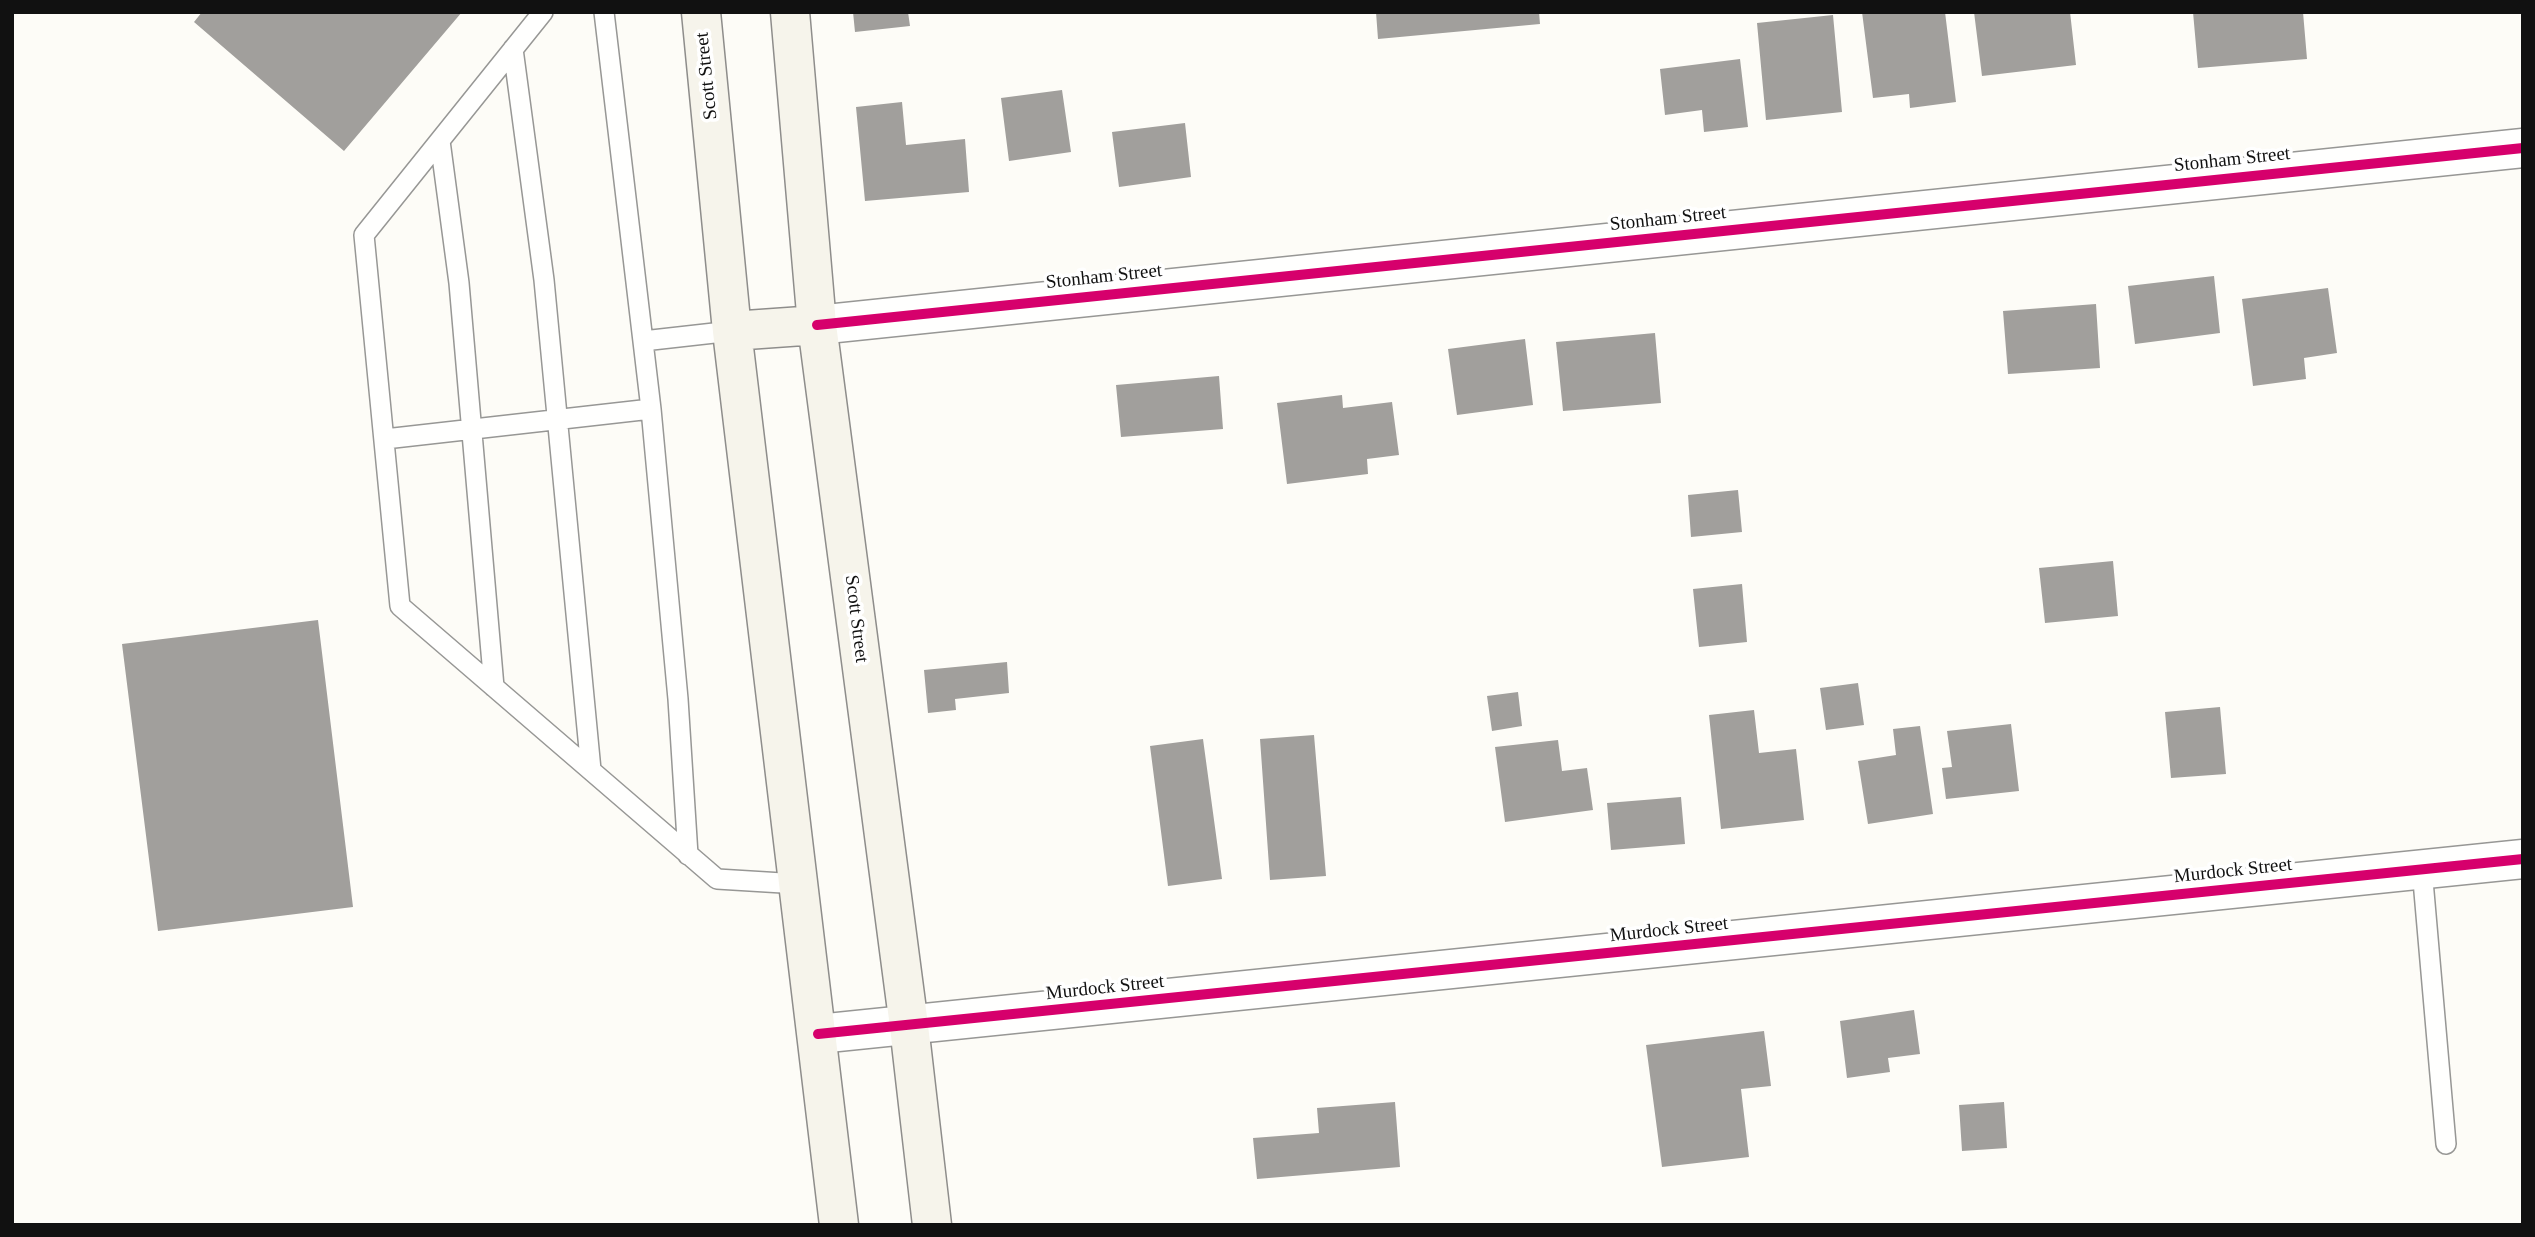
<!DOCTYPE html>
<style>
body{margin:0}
#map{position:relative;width:2535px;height:1237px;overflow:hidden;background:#fdfcf7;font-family:Georgia,serif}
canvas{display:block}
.frame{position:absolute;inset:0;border:14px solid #111;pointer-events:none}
</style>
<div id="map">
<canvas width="2535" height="1237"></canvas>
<div class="frame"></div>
</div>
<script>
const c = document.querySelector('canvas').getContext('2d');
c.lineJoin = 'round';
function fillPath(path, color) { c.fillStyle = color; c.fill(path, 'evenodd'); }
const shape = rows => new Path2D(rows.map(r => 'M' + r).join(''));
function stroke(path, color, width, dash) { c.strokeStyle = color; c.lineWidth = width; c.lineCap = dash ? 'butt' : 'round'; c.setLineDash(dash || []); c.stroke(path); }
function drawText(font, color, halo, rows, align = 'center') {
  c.font = font + ' Georgia,serif'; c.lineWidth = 7; c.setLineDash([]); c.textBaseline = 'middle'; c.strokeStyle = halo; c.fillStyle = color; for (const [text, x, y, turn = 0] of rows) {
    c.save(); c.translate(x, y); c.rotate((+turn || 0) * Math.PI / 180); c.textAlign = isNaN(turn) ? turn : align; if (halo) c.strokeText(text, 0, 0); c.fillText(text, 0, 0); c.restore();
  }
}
const building = shape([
 [202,12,462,12,344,151,194,22],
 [853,12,908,12,910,26,855,32],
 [1376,12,1539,12,1540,24,1378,39],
 [1862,12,1945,12,1956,102,1910,108,1909,94,1873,98],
 [1974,12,2070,12,2076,65,1982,76],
 [2193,12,2303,12,2307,59,2198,68],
 [1833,15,1842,112,1766,120,1757,23],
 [1740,59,1748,127,1704,132,1702,110,1665,115,1660,69],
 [1062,90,1071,152,1009,161,1001,98],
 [902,102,906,145,965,139,969,192,865,201,856,107],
 [1185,123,1191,177,1119,187,1112,132],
 [2214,276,2220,333,2135,344,2128,286],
 [2328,288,2337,353,2304,358,2306,379,2253,386,2242,299],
 [2096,304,2100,368,2008,374,2003,311],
 [1655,333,1661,403,1563,411,1556,342],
 [1525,339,1533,405,1457,415,1448,349],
 [1219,376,1223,429,1121,437,1116,385],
 [1342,395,1343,408,1392,402,1399,455,1367,459,1368,474,1287,484,1277,403],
 [1738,490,1742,532,1691,537,1688,495],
 [2113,561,2118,616,2045,623,2039,568],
 [1742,584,1747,642,1699,647,1693,589],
 [318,620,353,907,158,931,122,644],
 [1007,662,1009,693,955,699,956,710,928,713,924,670],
 [1858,683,1864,725,1826,730,1820,688],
 [1518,692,1522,726,1492,731,1487,696],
 [2220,707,2226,774,2171,778,2165,712],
 [1754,710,1759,753,1796,749,1804,820,1721,829,1709,715],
 [2011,724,2019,791,1946,799,1942,768,1952,767,1947,731],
 [1920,726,1933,814,1868,824,1858,761,1896,755,1893,729],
 [1314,735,1326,876,1270,880,1260,739],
 [1203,739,1222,879,1168,886,1150,746],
 [1558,740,1562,771,1587,768,1593,810,1505,822,1495,747],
 [1681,797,1685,844,1611,850,1607,803],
 [1914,1010,1920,1054,1888,1058,1890,1072,1847,1078,1840,1021],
 [1764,1031,1771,1086,1741,1089,1749,1157,1662,1167,1646,1045],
 [1395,1102,1400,1167,1257,1179,1253,1138,1319,1133,1317,1108],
 [2004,1102,2007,1148,1962,1151,1959,1105]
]);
const lane = shape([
 [543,12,364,235,400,606,717,879,799,884],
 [604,12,651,409,678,699,688,855],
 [513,49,544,280,591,770],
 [440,141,459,283,494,687],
 [643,341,732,331],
 [385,439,651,409],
 [2422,869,2446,1144]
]);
const street = shape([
 [817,325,2523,148],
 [818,1034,2523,859]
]);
const secondary = shape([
 [701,12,732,331,839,1225],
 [790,12,817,325,909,1026,932,1225],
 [732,331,817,325]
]);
const cycleway = shape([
 [817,325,2523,148],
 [818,1034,2523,859]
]);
const streetNames = [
 ["Scott Street",707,76,-96],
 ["Stonham Street",2232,160,-6],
 ["Stonham Street",1668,219,-6],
 ["Stonham Street",1104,277,-6],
 ["Scott Street",856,619,83],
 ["Murdock Street",2233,871,-6],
 ["Murdock Street",1669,930,-6],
 ["Murdock Street",1105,988,-6]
];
fillPath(building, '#a19f9c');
stroke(lane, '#979795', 22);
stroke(street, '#979795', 41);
stroke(secondary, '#8e8d8b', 41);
stroke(lane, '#fffffe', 19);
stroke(street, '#fffffe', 38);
stroke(secondary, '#f6f4eb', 38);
stroke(cycleway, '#d6006c', 10);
drawText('19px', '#111', '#fff', streetNames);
</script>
